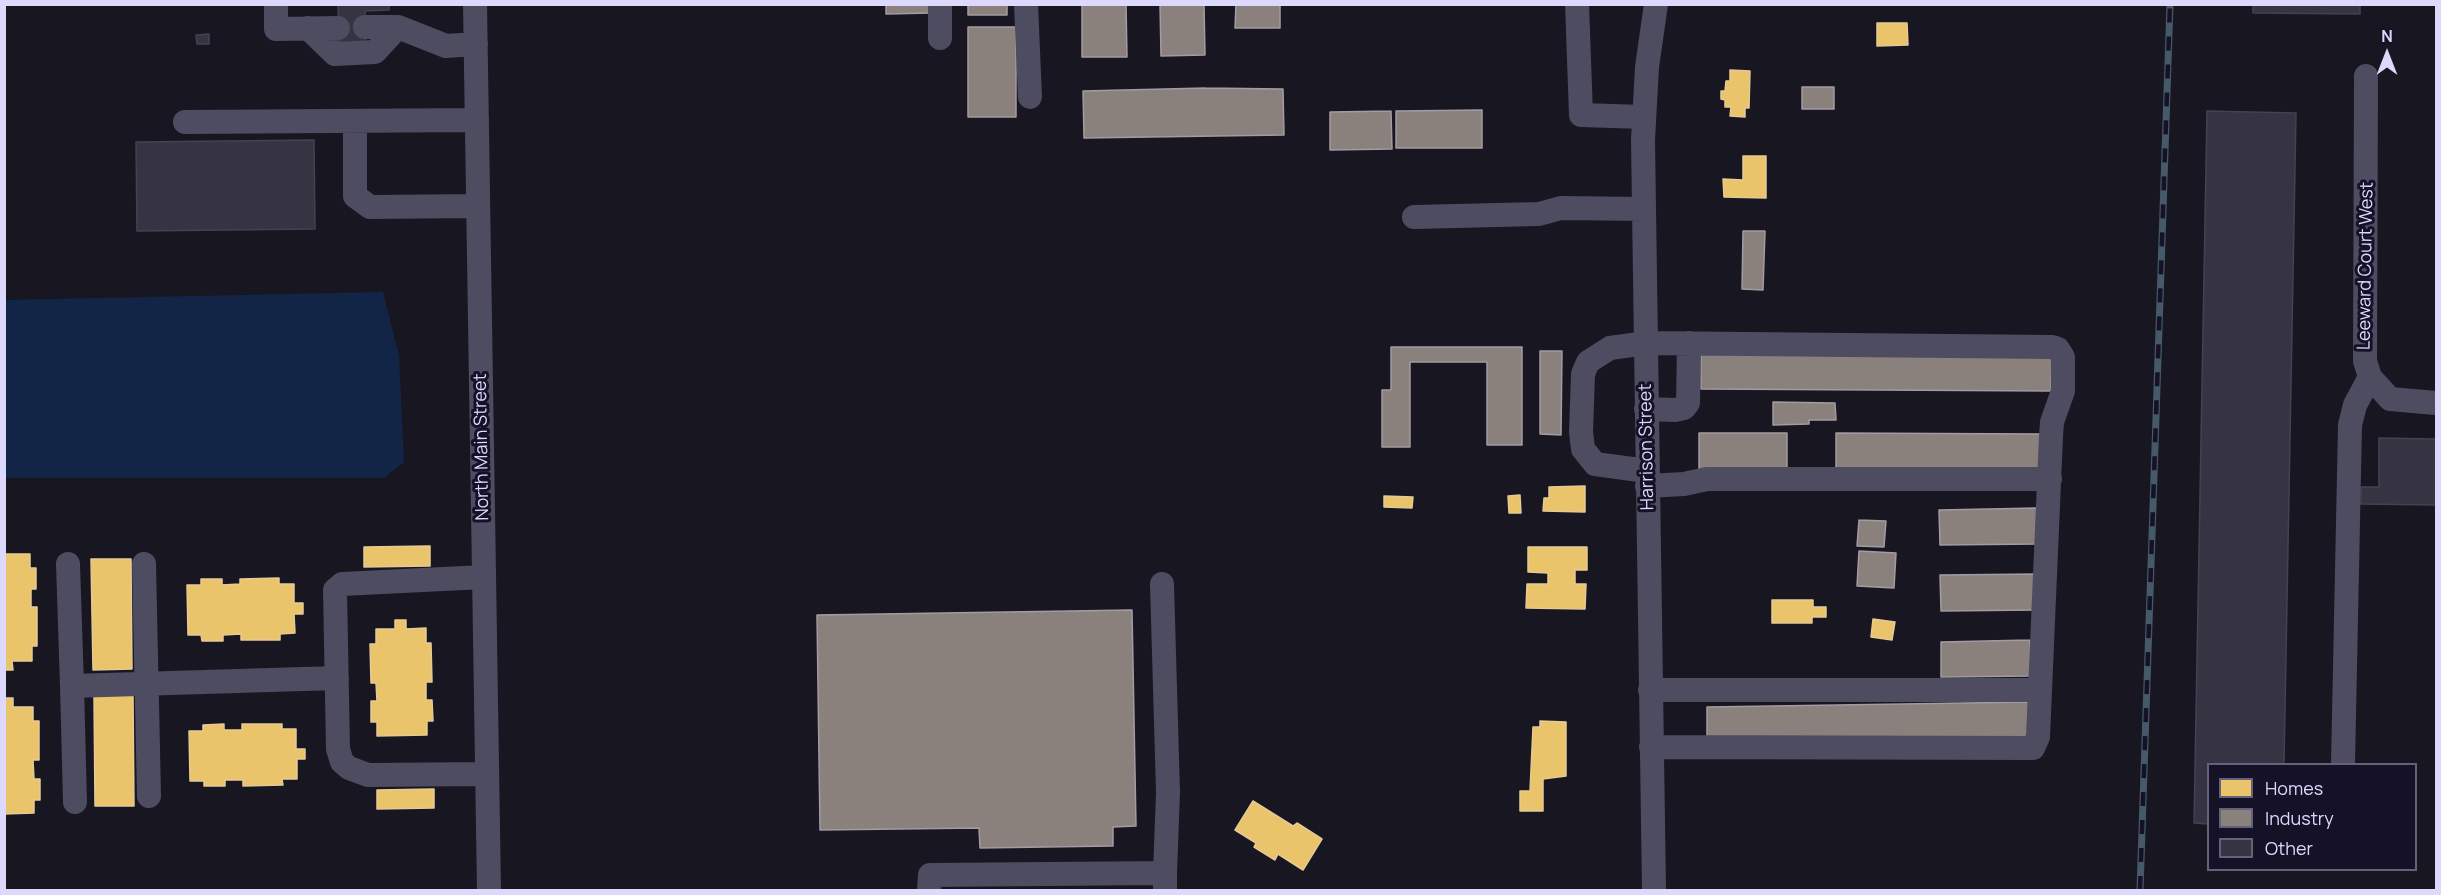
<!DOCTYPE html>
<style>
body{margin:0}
#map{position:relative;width:2441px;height:895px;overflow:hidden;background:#181621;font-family:Manrope,sans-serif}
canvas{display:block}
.frame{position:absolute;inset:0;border:6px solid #ddd9fd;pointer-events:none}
.legend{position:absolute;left:2207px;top:763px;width:210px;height:108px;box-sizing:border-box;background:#151126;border:2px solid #65617c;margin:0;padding:8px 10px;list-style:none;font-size:18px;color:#ddd9fd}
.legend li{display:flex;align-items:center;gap:12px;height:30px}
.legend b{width:30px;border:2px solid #65617c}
.north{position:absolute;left:2357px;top:24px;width:60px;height:60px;-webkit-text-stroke:4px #151126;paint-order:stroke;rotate:0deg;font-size:16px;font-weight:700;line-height:24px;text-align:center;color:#ddd9fd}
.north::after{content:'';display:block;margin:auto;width:21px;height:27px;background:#ddd9fd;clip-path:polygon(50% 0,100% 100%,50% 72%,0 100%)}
</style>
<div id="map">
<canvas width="2441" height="895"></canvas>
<div class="frame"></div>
<ul class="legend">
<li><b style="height:16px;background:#e9c46a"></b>Homes</li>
<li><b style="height:16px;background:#8a817c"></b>Industry</li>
<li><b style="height:16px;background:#363443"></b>Other</li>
</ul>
<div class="north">N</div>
</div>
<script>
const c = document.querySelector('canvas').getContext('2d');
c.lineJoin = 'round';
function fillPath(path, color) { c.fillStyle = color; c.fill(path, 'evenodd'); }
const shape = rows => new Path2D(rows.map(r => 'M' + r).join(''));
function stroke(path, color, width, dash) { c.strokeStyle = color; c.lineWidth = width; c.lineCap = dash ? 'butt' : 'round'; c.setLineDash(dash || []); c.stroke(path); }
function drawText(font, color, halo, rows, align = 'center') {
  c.font = font + ' Manrope,sans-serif'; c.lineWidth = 6; c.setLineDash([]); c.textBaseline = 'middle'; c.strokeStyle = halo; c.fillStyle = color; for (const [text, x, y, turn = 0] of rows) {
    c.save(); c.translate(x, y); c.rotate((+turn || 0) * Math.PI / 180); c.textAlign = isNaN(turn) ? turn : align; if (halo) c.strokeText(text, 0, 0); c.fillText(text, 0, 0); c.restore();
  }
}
const water = shape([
 [383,292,399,356,404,462,384,478,5,478,5,300]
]);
const homes = shape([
 [1877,23,1907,23,1908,45,1877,46,1877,23],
 [1730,70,1750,71,1749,108,1745,108,1745,117,1730,116,1731,107,1725,107,1725,100,1721,99,1721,91,1725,91,1726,81,1730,81,1730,70],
 [1743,156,1766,156,1766,198,1724,197,1723,179,1743,180,1743,156],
 [1585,486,1585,512,1543,511,1544,498,1549,498,1549,487,1585,486],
 [1520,495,1521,513,1509,513,1508,496,1520,495],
 [1384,496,1413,497,1412,508,1384,507,1384,496],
 [430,546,430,566,364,567,364,547,430,546],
 [1528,547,1587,547,1587,570,1575,570,1575,584,1586,584,1585,609,1526,608,1527,584,1548,584,1548,573,1528,572,1528,547],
 [4,554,30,554,30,568,36,568,36,589,31,589,31,607,37,607,37,646,32,646,32,661,12,661,13,670,4,670,4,554],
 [91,559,131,559,132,669,93,670,91,559],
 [279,578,279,584,294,584,294,603,303,603,303,614,294,614,295,633,280,634,280,640,241,640,241,634,223,635,223,641,202,641,201,635,188,635,187,585,201,585,201,579,222,579,222,585,240,584,240,579,279,578],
 [1772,600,1813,600,1813,607,1826,607,1826,617,1812,617,1812,623,1772,623,1772,600],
 [1873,619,1895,622,1892,640,1871,637,1873,619],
 [395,620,406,620,406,629,426,628,426,643,431,643,432,682,426,682,426,700,432,700,433,721,427,721,427,735,377,736,377,722,371,722,371,701,377,701,376,683,371,683,370,644,376,644,376,629,395,629,395,620],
 [133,695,134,806,95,806,94,696,133,695],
 [4,698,13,698,13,707,33,707,33,721,39,721,39,760,33,760,34,779,40,779,40,800,34,800,34,813,4,814,4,698],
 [1540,721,1566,722,1566,776,1543,779,1543,811,1520,811,1520,791,1530,791,1533,727,1540,727,1540,721],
 [224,724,224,730,242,730,242,724,282,724,282,729,296,729,296,749,305,749,305,759,297,759,297,779,282,779,283,785,243,786,243,780,225,780,225,786,204,786,204,781,190,781,189,731,203,731,203,725,224,724],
 [434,789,434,808,377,809,377,790,434,789],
 [1253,801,1293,826,1297,823,1322,839,1303,870,1278,854,1275,860,1254,847,1256,843,1235,830,1253,801]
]);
const industry = shape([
 [886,4,932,4,932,13,886,14,886,4],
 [968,4,1007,4,1007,15,968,15,968,4],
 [1082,4,1126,4,1127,57,1082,57,1082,4],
 [1160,4,1204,4,1205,55,1161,56,1160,4],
 [1236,4,1280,4,1280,28,1235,28,1236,4],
 [968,27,1016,27,1016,117,968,117,968,27],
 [1802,87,1834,87,1834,109,1802,109,1802,87],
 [1205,88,1283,89,1284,135,1084,138,1083,91,1205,88],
 [1482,110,1482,148,1396,148,1396,111,1482,110],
 [1391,111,1392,149,1330,150,1330,112,1391,111],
 [1743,231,1765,231,1763,290,1742,289,1743,231],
 [1391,347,1522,347,1522,445,1487,445,1487,362,1410,362,1410,447,1382,447,1382,390,1391,390,1391,347],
 [1540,351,1562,351,1561,435,1540,434,1540,351],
 [1701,352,2052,354,2051,391,1701,389,1701,352],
 [1773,402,1835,403,1836,420,1809,420,1809,424,1773,425,1773,402],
 [1699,433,1787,433,1787,470,1699,470,1699,433],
 [1836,433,2041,434,2041,471,1836,470,1836,433],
 [2037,508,2037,544,1940,545,1939,510,2037,508],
 [1859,520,1886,521,1884,547,1857,546,1859,520],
 [1859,551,1896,553,1894,588,1857,586,1859,551],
 [2038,574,2038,610,1941,611,1940,575,2038,574],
 [1132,610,1136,826,1113,827,1113,846,980,848,979,828,820,830,817,615,1132,610],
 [2030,640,2031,676,1941,677,1941,642,2030,640],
 [2031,702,2032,737,1707,742,1707,707,2031,702]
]);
const building = shape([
 [338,4,389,4,389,10,365,11,366,42,339,43,338,4],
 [2253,4,2360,4,2360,14,2253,13,2253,4],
 [209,34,209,44,197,44,196,35,209,34],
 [2207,111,2296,113,2284,764,2208,764,2208,824,2194,823,2207,111],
 [314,140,315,229,137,231,136,142,314,140],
 [2379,438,2436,439,2436,505,2361,504,2361,487,2379,487,2379,438]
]);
const minor = shape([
 [276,4,276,29,338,28],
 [475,4,489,890],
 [940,4,940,38],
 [1026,4,1030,97],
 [1577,4,1581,115,1644,117],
 [365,27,398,27,446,46,476,44],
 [308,28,335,54,375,52,398,27],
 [2366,76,2365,361,2370,377,2390,399,2436,403],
 [355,121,355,196,370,207,478,206],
 [185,122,477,120],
 [1414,217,1539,214,1561,208,1644,209],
 [1646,409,1675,410,1684,408,1688,403,1689,343],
 [1647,471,1595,464,1583,449,1581,432,1583,374,1588,362,1610,348,1646,343,2052,347,2058,349,2063,357,2063,391,2052,422,2051,436,2038,737,2033,748,1651,747],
 [1647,486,1684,484,1707,479,2050,479],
 [68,564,72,686,337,678],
 [144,564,149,796],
 [484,577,342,584,335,590,338,749,342,762,349,768,368,775,487,774],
 [1162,584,1168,792,1165,873],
 [72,686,75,802],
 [1650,690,2039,690],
 [2343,764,2350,425,2355,405,2370,377],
 [929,890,930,875,1165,873,1165,890],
 [1654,890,1643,140,1647,67,1656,4]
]);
const rail = shape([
 [2140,890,2170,4]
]);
const streetNames = [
 ["Leeward Court West",2366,266,-89],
 ["North Main Street",482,447,-91],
 ["Harrison Street",1647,447,-91]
];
fillPath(water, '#132546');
fillPath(homes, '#e9c46a');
stroke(homes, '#e5ca96', 1.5);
fillPath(industry, '#8a817c');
stroke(industry, '#a39ba3', 1.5);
fillPath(building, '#363443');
stroke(building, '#454154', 1.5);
stroke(minor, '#4d4c61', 24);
stroke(rail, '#465969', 7);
stroke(rail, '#151126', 4.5, [14]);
drawText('18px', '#ddd9fd', '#151126', streetNames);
</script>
